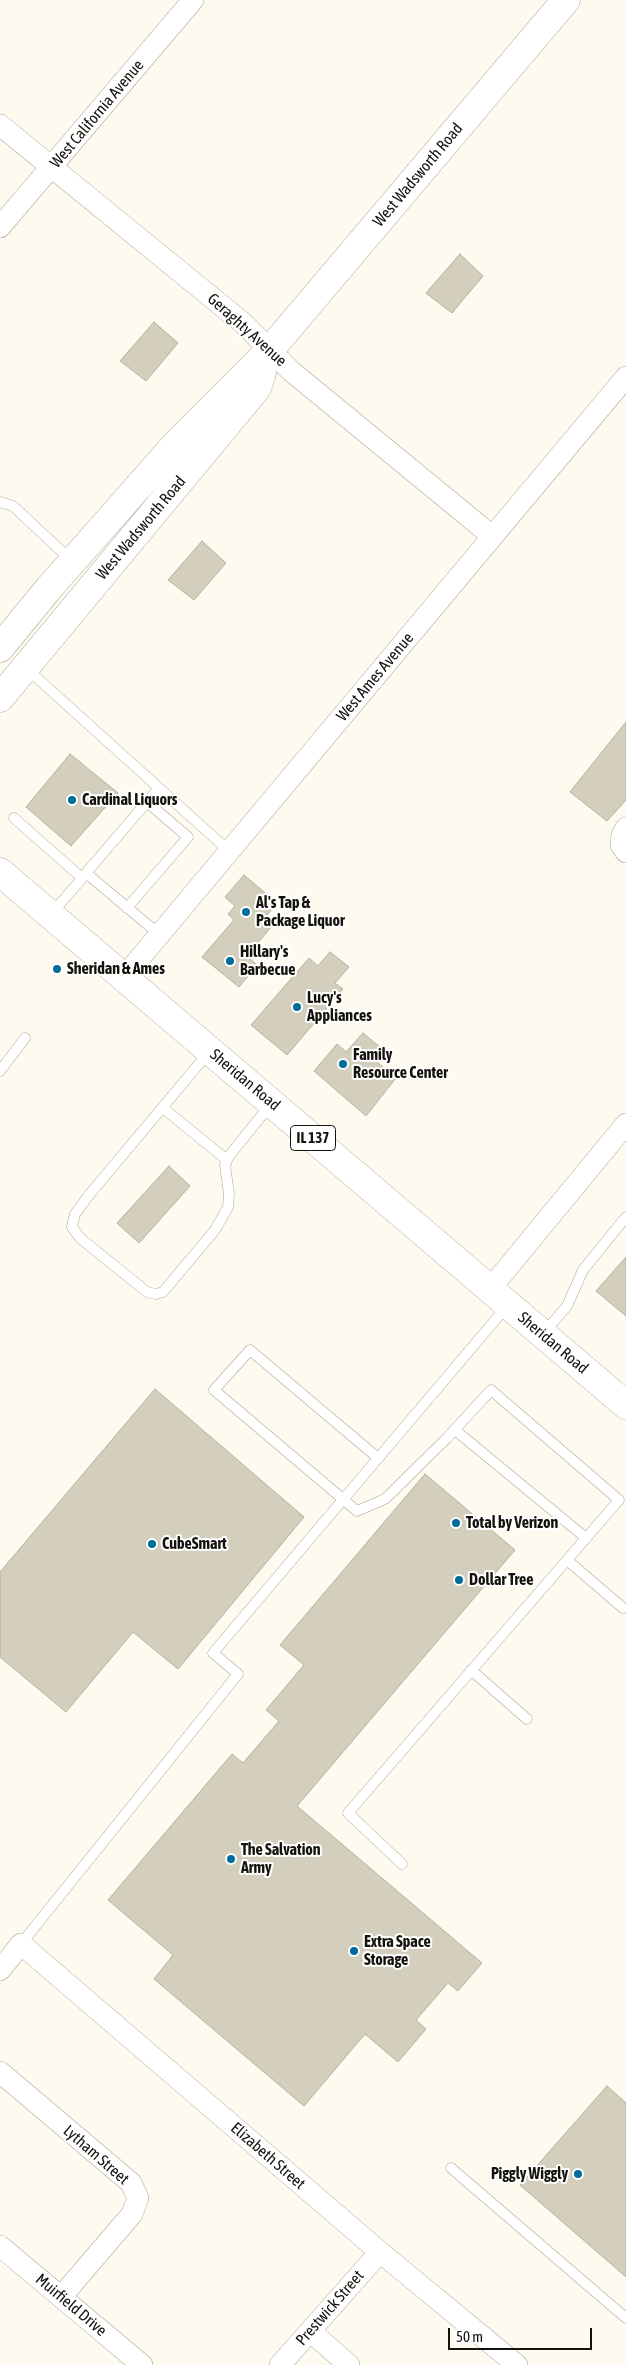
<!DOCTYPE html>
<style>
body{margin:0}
#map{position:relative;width:626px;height:2365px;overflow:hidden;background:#fefaf0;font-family:"Asap Condensed",sans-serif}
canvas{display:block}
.scale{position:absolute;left:448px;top:2328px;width:144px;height:22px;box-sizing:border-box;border:2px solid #14120c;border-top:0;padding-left:6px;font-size:15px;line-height:18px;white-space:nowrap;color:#14120c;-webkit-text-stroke:4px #fff;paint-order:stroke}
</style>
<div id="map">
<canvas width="626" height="2365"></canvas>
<div class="scale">50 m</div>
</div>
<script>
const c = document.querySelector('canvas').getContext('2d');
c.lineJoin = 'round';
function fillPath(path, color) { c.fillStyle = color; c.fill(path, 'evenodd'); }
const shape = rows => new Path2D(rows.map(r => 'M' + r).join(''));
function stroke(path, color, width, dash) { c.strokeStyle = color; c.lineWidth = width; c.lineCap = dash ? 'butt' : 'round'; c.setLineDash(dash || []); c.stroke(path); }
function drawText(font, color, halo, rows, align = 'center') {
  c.font = font + ' "Asap Condensed",sans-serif'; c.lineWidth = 4; c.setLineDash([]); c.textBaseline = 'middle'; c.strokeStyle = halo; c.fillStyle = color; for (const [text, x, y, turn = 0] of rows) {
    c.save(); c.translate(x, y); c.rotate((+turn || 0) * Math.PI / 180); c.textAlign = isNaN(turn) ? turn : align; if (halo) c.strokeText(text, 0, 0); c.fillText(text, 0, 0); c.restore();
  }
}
const building = shape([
 [460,254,483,276,452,313,426,293,460,254],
 [154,322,178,343,146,381,120,361,154,322],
 [202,541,226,563,194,600,168,580,202,541],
 [626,722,626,800,607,821,570,792,626,722],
 [70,754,118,793,71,846,26,807,70,754],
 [244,875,277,903,263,920,271,927,247,956,257,965,239,987,202,957,234,920,228,914,235,906,225,897,244,875],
 [330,952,349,967,335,983,343,989,287,1055,251,1025,309,958,318,966,330,952],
 [363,1033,380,1047,371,1057,396,1078,366,1116,314,1071,337,1044,346,1052,363,1033],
 [169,1166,190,1186,139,1243,117,1223,169,1166],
 [626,1257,626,1316,596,1291,626,1257],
 [155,1389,304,1517,178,1669,133,1632,66,1712,0,1657,0,1572,155,1389],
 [425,1474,515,1550,297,1806,482,1963,458,1991,448,1983,416,2020,426,2029,398,2062,365,2034,304,2106,154,1979,173,1955,108,1900,232,1754,243,1763,279,1721,266,1710,304,1665,280,1645,425,1474],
 [607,2086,626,2103,626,2277,520,2185,607,2086]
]);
const lane = shape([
 [0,502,13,506,72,561],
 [26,668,229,851],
 [159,788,86,873,160,935],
 [14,818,82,878],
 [127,908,188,837,147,802],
 [51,914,86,874],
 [209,1052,89,1195,75,1214,72,1227,80,1238,147,1292,156,1294,163,1292,215,1230,228,1207,229,1194,225,1165,229,1156,271,1104],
 [0,1071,25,1038],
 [163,1108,227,1160],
 [543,1334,567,1306,583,1270,626,1217],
 [455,1430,586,1538],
 [378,1458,250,1350,214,1390,357,1511,385,1499,447,1438,491,1390,619,1500,348,1813,402,1864],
 [567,1560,623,1608],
 [471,1670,527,1719],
 [21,1944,238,1674,213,1653,508,1305],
 [451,2168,626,2318]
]);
const street = shape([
 [0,125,243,323,291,371,492,536],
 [0,227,193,0],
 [626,828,622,835,621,845,626,852],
 [124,977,626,377],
 [490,1289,626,1124],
 [0,1970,21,1944,380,2252,517,2365],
 [0,2072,131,2183,138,2198,132,2214,61,2297],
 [0,2246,142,2365],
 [310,2331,349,2365],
 [280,2365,380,2252]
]);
const secondary = shape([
 [0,648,49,588,175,445,270,350,566,0],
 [0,698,257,388,262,373]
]);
const primary = shape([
 [0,872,626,1405]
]);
const markers = [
 [72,800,5,"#006c99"],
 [246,912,5,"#006c99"],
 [230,961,5,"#006c99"],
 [57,969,5,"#006c99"],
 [297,1007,5,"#006c99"],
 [343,1064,5,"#006c99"],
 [456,1523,5,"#006c99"],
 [152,1544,5,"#006c99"],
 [459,1580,5,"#006c99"],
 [231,1859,5,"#006c99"],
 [354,1951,5,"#006c99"],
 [578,2174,5,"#006c99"]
];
const shields = [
 [313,1138,45]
];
const shieldNames = [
 ["IL 137",313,1138]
];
const streetNames = [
 ["West California Avenue",97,114,-50],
 ["West Wadsworth Road",418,175,-50],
 ["Geraghty Avenue",247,330,42],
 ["West Wadsworth Road",141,528,-50],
 ["West Ames Avenue",375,677,-50],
 ["Sheridan Road",245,1080,40],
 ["Sheridan Road",553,1343,40],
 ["Lytham Street",96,2155,41],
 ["Elizabeth Street",268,2156,41],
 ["Muirfield Drive",71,2305,40],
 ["Prestwick Street",330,2308,-49]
];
const poiNames = [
 ["Cardinal Liquors",82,800],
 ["Al's Tap &",256,903],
 ["Package Liquor",256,921],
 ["Hillary's",240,952],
 ["Barbecue",240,970],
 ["Sheridan & Ames",67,969],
 ["Lucy's",307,998],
 ["Appliances",307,1016],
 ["Family",353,1055],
 ["Resource Center",353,1073],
 ["Total by Verizon",466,1523],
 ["CubeSmart",162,1544],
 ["Dollar Tree",469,1580],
 ["The Salvation",241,1850],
 ["Army",241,1868],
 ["Extra Space",364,1942],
 ["Storage",364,1960],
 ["Piggly Wiggly",568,2174,"right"]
];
fillPath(building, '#d4cebd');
stroke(building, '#b6b09f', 1);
stroke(lane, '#aca695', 11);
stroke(street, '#aca695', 22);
stroke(secondary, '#aca695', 29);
stroke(primary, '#aca695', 29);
stroke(lane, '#fff', 10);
stroke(street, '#fff', 21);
stroke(secondary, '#fff', 28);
stroke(primary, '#fff', 28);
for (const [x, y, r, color] of markers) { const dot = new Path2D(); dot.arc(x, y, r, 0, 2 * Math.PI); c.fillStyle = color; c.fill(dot); stroke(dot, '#fff', 2); }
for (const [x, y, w] of shields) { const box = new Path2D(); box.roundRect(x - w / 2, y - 12.5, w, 25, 4); c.fillStyle = '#fff'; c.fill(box); stroke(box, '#14120c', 1); }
drawText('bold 15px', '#14120c', null, shieldNames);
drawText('16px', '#14120c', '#fff', streetNames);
drawText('bold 16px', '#14120c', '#fff', poiNames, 'left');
</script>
